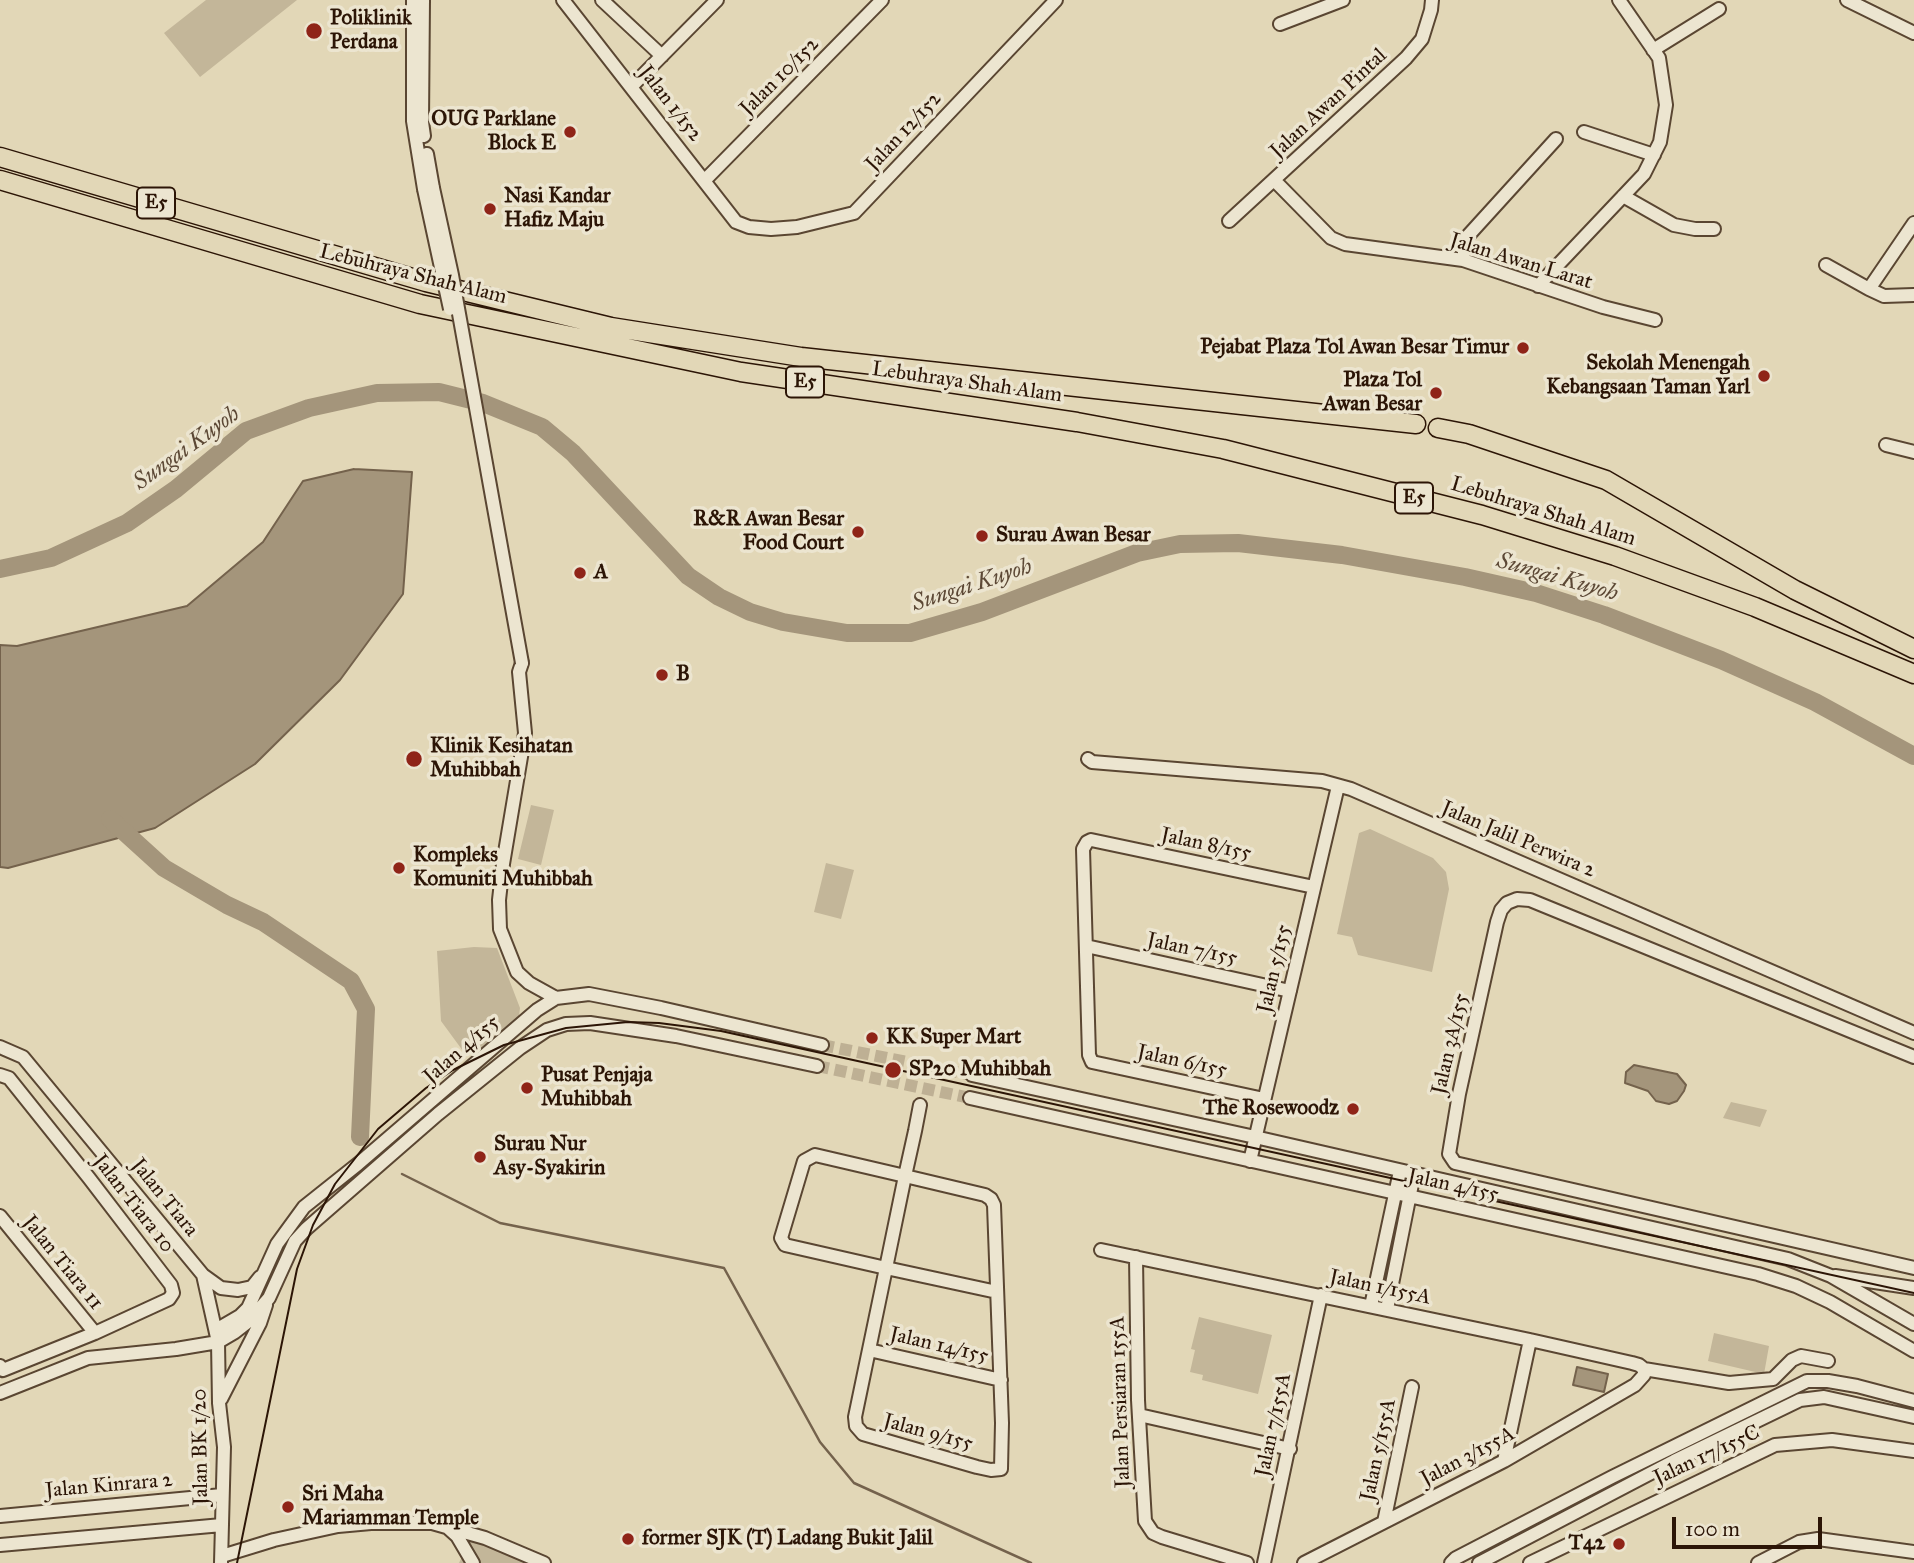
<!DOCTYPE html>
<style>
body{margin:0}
#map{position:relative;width:1914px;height:1563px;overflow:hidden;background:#e2d7b7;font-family:"IM FELL Great Primer",serif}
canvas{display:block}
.scale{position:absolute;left:1672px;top:1517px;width:150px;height:32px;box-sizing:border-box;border:4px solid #2c1506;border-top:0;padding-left:9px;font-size:21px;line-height:24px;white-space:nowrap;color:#2c1506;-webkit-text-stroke:5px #ece5d0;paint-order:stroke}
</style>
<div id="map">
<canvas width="1914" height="1563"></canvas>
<div class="scale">100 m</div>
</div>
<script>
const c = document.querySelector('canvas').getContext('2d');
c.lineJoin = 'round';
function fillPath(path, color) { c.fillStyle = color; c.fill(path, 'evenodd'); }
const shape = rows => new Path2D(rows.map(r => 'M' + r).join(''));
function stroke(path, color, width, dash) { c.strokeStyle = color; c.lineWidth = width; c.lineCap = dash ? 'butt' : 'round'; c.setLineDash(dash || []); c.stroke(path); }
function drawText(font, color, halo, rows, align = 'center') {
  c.font = font + ' "IM FELL Great Primer",serif'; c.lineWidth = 7; c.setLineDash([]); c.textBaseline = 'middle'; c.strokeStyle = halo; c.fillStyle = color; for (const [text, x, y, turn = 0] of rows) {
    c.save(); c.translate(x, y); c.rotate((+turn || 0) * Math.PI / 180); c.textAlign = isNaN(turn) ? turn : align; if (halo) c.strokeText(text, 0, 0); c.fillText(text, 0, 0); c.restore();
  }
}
const green = shape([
 [206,0,297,0,200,77,164,33],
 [531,805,554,810,541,865,518,859],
 [1370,829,1433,858,1446,872,1449,889,1432,972,1358,955,1352,937,1337,934,1359,833],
 [826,863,854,870,841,919,814,912],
 [474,947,497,948,520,1008,519,1016,477,1051,463,1051,441,1021,437,951],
 [1731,1102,1767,1110,1760,1127,1723,1118],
 [1199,1317,1272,1335,1258,1394,1202,1380,1203,1375,1190,1372,1195,1350,1191,1349],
 [1714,1333,1769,1346,1764,1374,1708,1361],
 [470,1540,529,1563,459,1563]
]);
const water = shape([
 [354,469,412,472,403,594,340,680,255,764,155,828,8,868,0,867,0,645,17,646,187,606,263,542,303,481,354,469],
 [1634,1065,1677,1074,1686,1085,1684,1091,1677,1101,1669,1104,1656,1101,1648,1091,1625,1083,1626,1072,1634,1065],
 [1577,1367,1608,1374,1604,1392,1573,1385,1577,1367]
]);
const stream = shape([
 [402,1174,500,1223,724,1268,820,1442,854,1483,1031,1563]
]);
const river = shape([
 [0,569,51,558,127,523,176,489,246,431,309,408,377,393,439,392,483,403,542,427,573,453,688,576,719,597,750,612,783,622,847,633,910,633,982,612,1137,553,1180,544,1238,543,1342,555,1465,577,1536,593,1604,615,1721,660,1815,702,1914,756],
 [110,819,164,868,227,905,263,922,351,981,366,1009,360,1137]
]);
const minorTunnel = shape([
 [822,1045,972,1075],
 [817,1066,970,1098]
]);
const minor = shape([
 [413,0,413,121,424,189],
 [423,0,422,122,424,136],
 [563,0,736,222,749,227,771,229,797,227,854,213,1056,0],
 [602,0,662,56],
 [1847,0,1914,33],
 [1280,24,1343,0],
 [1653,50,1719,9],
 [632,86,717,0],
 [1584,132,1654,155],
 [427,154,433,188],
 [704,181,882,0],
 [1275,181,1331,238,1345,244,1463,260,1603,307,1655,320],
 [1623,196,1674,225,1695,229,1714,229],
 [1229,221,1406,58,1422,39,1431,10,1432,0],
 [1914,223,1869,289,1884,296,1914,295],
 [1463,260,1466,238,1556,139],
 [1826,265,1869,289],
 [1538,286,1644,174,1660,142,1666,105,1659,58,1619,0],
 [1886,445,1914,452],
 [522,663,519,672,525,733,503,864,499,900,500,929,517,972,529,983,556,998],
 [1088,759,1092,762,1322,781,1351,789,1914,1033],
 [1086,946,1290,991],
 [0,1047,23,1057,203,1275,218,1342,219,1403,224,1447,221,1563],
 [1914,1057,1530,900,1517,899,1507,903,1501,910,1497,922,1459,1094,1449,1154,1455,1163,1914,1268],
 [0,1075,9,1078,89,1178,171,1285,173,1293,169,1299,95,1333,3,1370,0,1366],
 [972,1075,1255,1137,1788,1259,1831,1276,1914,1324],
 [970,1098,1758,1274,1796,1286,1830,1302,1914,1351],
 [1264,1099,1092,1062,1089,1055,1083,849,1087,842,1091,840,1314,887],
 [920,1105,915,1131,905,1176,886,1268,855,1417,856,1426,863,1434,977,1467,991,1470,1001,1469,1002,1423,994,1205,991,1199,985,1195,905,1176,815,1155,804,1161,781,1238,785,1245,886,1268,997,1292],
 [1250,1161,1338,786],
 [0,1216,95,1333],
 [1101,1250,1530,1340,1632,1363,1639,1365,1644,1369,1644,1375,1635,1385,1504,1461,1304,1563],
 [1136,1257,1138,1400,1145,1521,1153,1533,1162,1537,1247,1563],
 [203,1275,221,1288,238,1290,252,1287,260,1277],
 [1835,1276,1914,1288],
 [1371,1306,1400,1171],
 [1387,1309,1414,1174],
 [216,1330,240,1316,248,1308,277,1244,304,1207,358,1164,537,1010,556,998,589,994,661,1008,822,1045],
 [869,1350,1001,1380],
 [1644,1369,1729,1383,1773,1379,1792,1360,1801,1356,1828,1361],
 [0,1393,88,1358,176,1349,218,1342,235,1332,249,1321,269,1298,295,1241,306,1229,438,1114,520,1048,547,1030,566,1024,590,1023,676,1036,817,1066],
 [221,1399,260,1323,266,1305],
 [1139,1415,1290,1449],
 [1504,1461,1530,1340],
 [0,1516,222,1495],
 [1384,1522,1412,1387],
 [447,1527,457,1536,473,1563],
 [0,1545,222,1525],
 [222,1556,274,1540,338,1526,371,1523,432,1523,485,1538,544,1563],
 [1264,1563,1321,1295],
 [1451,1563,1456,1558,1612,1477,1807,1381,1828,1381,1857,1386,1914,1401],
 [1479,1563,1674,1461,1800,1400,1824,1397,1914,1417],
 [1530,1563,1775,1445,1832,1440,1914,1451],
 [1758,1563,1799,1542,1818,1539,1914,1552]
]);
const highway = shape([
 [0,157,426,282,611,327,801,357,1416,424],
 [0,180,420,304,741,372,1077,422,1223,449,1482,515,1615,556,1755,607,1914,674],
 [1438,428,1469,434,1606,480,1795,590,1914,649]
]);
const tram = shape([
 [237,1563,297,1269,313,1225,335,1184,378,1129,426,1088,453,1070,504,1045,566,1028,628,1022,659,1023,721,1031,1914,1293]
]);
const minorBridge = shape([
 [433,188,452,275,522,663],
 [424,189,450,309]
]);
const markers = [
 [314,31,9,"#8f2418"],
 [570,132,7,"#8f2418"],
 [490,209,7,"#8f2418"],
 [1523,348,7,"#8f2418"],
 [1764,376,7,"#8f2418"],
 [1436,393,7,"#8f2418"],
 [858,532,7,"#8f2418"],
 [982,536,7,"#8f2418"],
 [580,573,7,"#8f2418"],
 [662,675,7,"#8f2418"],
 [414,759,9,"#8f2418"],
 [399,868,7,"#8f2418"],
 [872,1038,7,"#8f2418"],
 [893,1070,9,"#8f2418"],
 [527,1088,7,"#8f2418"],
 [1353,1109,7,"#8f2418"],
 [480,1157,7,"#8f2418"],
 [288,1507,7,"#8f2418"],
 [628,1539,7,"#8f2418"],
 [1619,1544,7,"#8f2418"]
];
const shields = [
 [156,203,38],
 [805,382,38],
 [1414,498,38]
];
const shieldNames = [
 ["E5",156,203],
 ["E5",805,382],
 ["E5",1414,498]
];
const poiNames = [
 ["Poliklinik",330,19],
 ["Perdana",330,43],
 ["OUG Parklane",556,120,"right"],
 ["Block E",556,144,"right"],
 ["Nasi Kandar",504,197],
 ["Hafiz Maju",504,221],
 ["Pejabat Plaza Tol Awan Besar Timur",1509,348,"right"],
 ["Sekolah Menengah",1750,364,"right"],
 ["Kebangsaan Taman Yarl",1750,388,"right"],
 ["Plaza Tol",1422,381,"right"],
 ["Awan Besar",1422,405,"right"],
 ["R&R Awan Besar",844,520,"right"],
 ["Food Court",844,544,"right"],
 ["Surau Awan Besar",996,536],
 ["A",594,573],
 ["B",676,675],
 ["Klinik Kesihatan",430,747],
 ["Muhibbah",430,771],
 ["Kompleks",413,856],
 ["Komuniti Muhibbah",413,880],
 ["KK Super Mart",886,1038],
 ["SP20 Muhibbah",909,1070],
 ["Pusat Penjaja",541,1076],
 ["Muhibbah",541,1100],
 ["The Rosewoodz",1339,1109,"right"],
 ["Surau Nur",494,1145],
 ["Asy-Syakirin",494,1169],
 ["Sri Maha",302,1495],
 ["Mariamman Temple",302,1519],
 ["former SJK (T) Ladang Bukit Jalil",642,1539],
 ["T42",1605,1544,"right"]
];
const streetNames = [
 ["Jalan 10/152",780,77,-45],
 ["Jalan 1/152",670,104,52],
 ["Jalan Awan Pintal",1329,104,-43],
 ["Jalan 12/152",904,132,-47],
 ["Jalan Awan Larat",1521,262,17],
 ["Lebuhraya Shah Alam",413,275,14],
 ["Lebuhraya Shah Alam",967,383,8],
 ["Lebuhraya Shah Alam",1543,512,17],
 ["Jalan Jalil Perwira 2",1518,840,23],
 ["Jalan 8/155",1206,845,12],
 ["Jalan 7/155",1192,950,12],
 ["Jalan 5/155",1275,969,-77],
 ["Jalan 3A/155",1451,1044,-77],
 ["Jalan 4/155",462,1050,-41],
 ["Jalan 6/155",1182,1062,12],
 ["Jalan 4/155",1453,1186,12],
 ["Jalan Tiara",164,1198,51],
 ["Jalan Tiara 10",133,1204,52],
 ["Jalan Tiara 11",62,1263,51],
 ["Jalan 1/155A",1380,1288,12],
 ["Jalan 14/155",939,1346,13],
 ["Jalan Persiaran 155A",1121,1402,-92],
 ["Jalan 7/155A",1274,1425,-78],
 ["Jalan 9/155",928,1433,15],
 ["Jalan BK 1/20",201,1447,-91],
 ["Jalan 5/155A",1379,1450,-78],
 ["Jalan 17/155C",1707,1456,-25],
 ["Jalan 3/155A",1468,1457,-28],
 ["Jalan Kinrara 2",109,1486,-5]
];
const waterNames = [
 ["Sungai Kuyoh",187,449,-36],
 ["Sungai Kuyoh",1557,578,16],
 ["Sungai Kuyoh",972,586,-18]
];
fillPath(green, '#c3b699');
fillPath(water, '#a4957b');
stroke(water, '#74624c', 2);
stroke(stream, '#74624c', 2.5);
stroke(river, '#a4957b', 18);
stroke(minorTunnel, '#beb094', 12, [12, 6]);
stroke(minor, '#5a4632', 16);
stroke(highway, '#2c1506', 21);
stroke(minor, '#ece5d0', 12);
stroke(highway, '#e2d7b7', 18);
stroke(tram, '#2c1506', 2);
stroke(minorBridge, '#5a4632', 16, []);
stroke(minorBridge, '#ece5d0', 12);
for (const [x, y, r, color] of markers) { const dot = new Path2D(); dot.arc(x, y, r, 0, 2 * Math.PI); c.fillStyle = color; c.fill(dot); stroke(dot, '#ece5d0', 2.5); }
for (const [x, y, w] of shields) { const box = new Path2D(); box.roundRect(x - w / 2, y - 15.5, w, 31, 5); c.fillStyle = '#ece5d0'; c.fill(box); stroke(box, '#2c1506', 2); }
drawText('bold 19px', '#2c1506', null, shieldNames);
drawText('bold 21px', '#2c1506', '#ece5d0', poiNames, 'left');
drawText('21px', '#2c1506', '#ece5d0', streetNames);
drawText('italic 23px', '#5c4835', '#ece5d0', waterNames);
</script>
